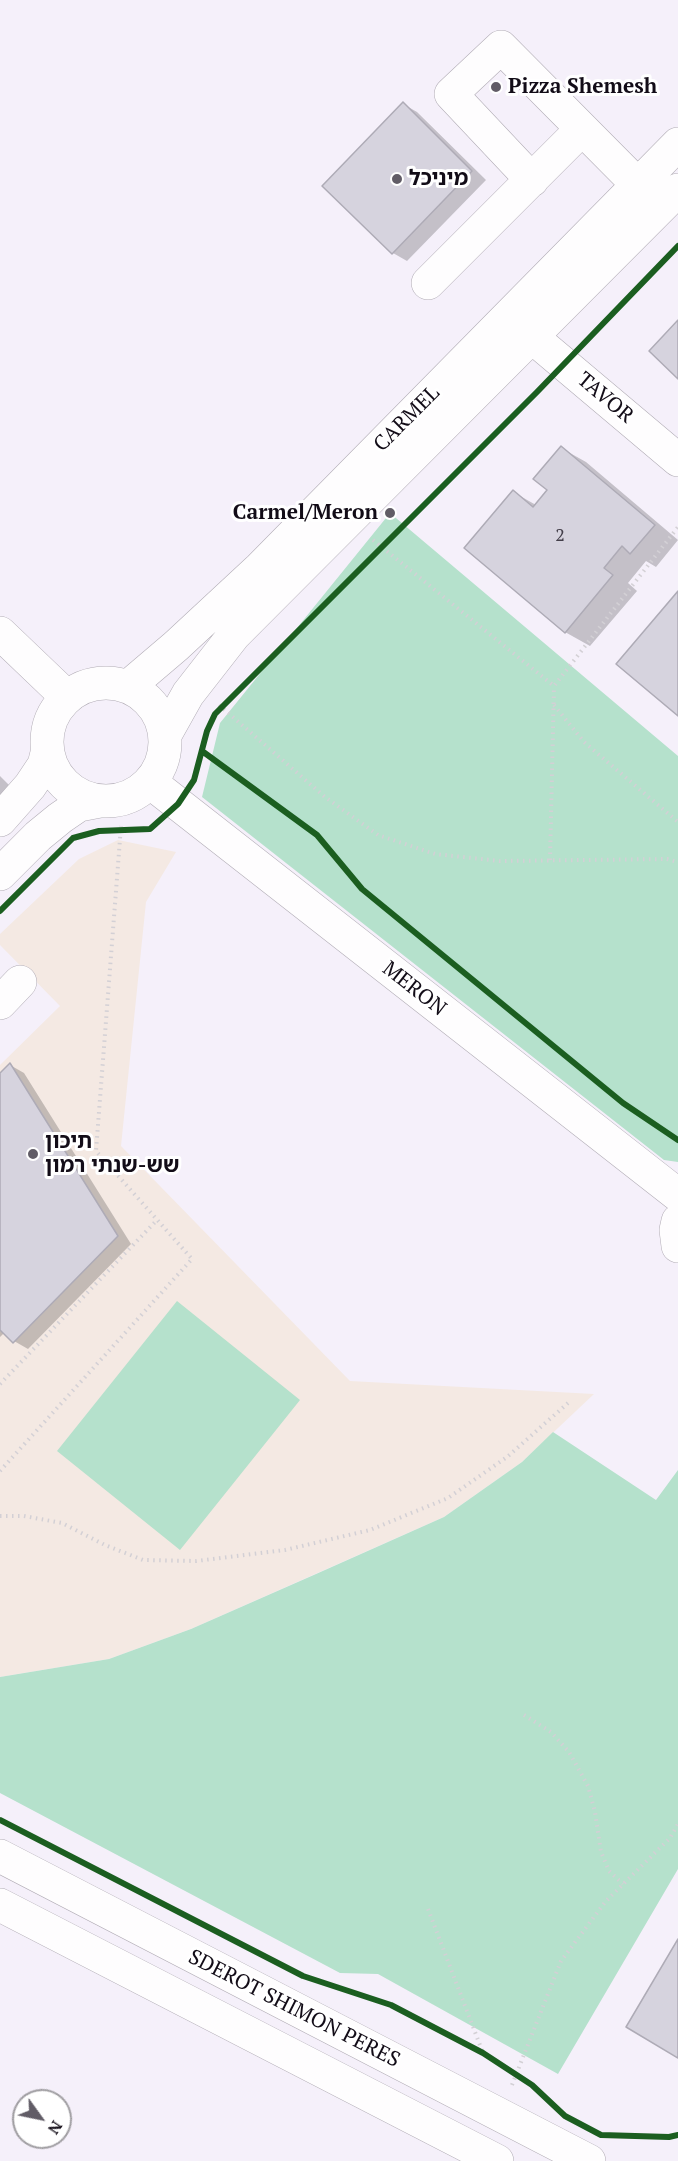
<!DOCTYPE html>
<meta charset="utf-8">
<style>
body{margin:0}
#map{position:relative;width:678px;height:2161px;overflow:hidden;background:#f5f0fa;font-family:"PT Serif",serif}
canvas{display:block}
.north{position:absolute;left:12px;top:2089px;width:60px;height:60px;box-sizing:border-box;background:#fff;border:2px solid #a09ea2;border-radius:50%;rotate:123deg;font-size:16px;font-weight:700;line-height:24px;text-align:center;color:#120c17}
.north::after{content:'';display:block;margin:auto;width:21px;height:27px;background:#615c66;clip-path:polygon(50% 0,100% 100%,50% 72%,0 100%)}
</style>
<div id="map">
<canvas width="678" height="2161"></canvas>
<div class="north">N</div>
</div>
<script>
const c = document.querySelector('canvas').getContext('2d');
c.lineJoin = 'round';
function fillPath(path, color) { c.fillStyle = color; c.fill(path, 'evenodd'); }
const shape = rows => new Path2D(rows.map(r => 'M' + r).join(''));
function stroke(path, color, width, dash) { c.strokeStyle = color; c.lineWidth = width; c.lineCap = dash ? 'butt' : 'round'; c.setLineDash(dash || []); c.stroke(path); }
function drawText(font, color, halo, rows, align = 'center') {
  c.font = font + ' "PT Serif","Noto Sans Hebrew",serif'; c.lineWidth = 6; c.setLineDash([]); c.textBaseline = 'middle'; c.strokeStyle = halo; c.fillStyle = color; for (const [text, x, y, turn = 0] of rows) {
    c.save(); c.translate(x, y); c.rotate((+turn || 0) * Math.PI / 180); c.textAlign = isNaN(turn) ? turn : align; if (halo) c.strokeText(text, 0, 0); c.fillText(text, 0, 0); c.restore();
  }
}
const education = shape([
 [118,840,176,852,146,902,121,1146,350,1381,594,1394,522,1462,444,1517,191,1629,109,1659,0,1677,0,1065,60,1006,0,945,0,934,79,859]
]);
const green = shape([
 [390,513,678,756,678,1162,664,1160,202,797,220,723],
 [177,1301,300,1400,180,1550,57,1451],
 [553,1432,656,1500,678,1470,678,1869,558,2074,378,1974,340,1973,0,1793,0,1677,109,1659,191,1629,316,1574,444,1517,522,1462]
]);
const shadow = shape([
 [403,104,417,112,486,180,407,261,393,253],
 [561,448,586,462,678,540,656,567,646,561,628,583,637,591,590,646,565,632,513,492,536,505,549,490],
 [0,776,15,791,0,806],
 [10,1065,24,1073,131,1244,28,1349,14,1341,5,1332,0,1337,0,1075]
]);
const building = shape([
 [403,102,472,171,392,254,322,186,403,102],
 [678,320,678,379,649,351,678,320],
 [561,446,655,525,630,554,622,546,604,568,613,575,565,633,464,548,513,490,533,507,547,490,533,479,561,446],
 [678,591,678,716,616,664,678,591],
 [10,1063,118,1236,13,1343,0,1330,0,1073,10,1063],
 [678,1939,678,2058,626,2027,678,1939]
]);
const path = shape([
 [373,540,554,686,678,527],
 [219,705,325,797,378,835,435,854,500,861,667,859,678,862],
 [554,705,584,742,678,822],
 [550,860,554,686],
 [0,1384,157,1220],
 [0,1471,192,1259,96,1151,121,826],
 [0,1516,24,1516,62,1523,105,1545,143,1560,196,1561,285,1550,370,1530,448,1498,507,1457,568,1403],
 [524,1715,551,1732,569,1752,588,1786,595,1812,601,1852,609,1871,623,1884],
 [428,1909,483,2053],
 [512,2085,561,1961,606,1901,670,1838,678,1824]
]);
const minor = shape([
 [532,180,451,94,501,47,638,185],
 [428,283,582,129],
 [532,337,678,460],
 [0,633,67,697],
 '47 742a59 59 0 1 1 118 0a59 59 0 1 1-118 0Z',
 [129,686,176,646,260,568,678,144],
 [165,735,188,694,234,635,678,190],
 [150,782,678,1195],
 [0,820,30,786,44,765,47,753],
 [0,874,38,836,60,818,79,805,100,801],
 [0,1003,20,982],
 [678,1221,676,1230,678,1246],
 [0,1856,589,2161],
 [0,1905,497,2161]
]);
const cycleway = shape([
 [202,751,317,835,362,889,623,1103,678,1140],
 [0,911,73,838,99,831,150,829,178,804,194,780,207,731,215,714,537,392,678,246],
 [0,1820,303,1976,391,2005,483,2053,532,2085,565,2116,601,2135,669,2137,678,2135]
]);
const markers = [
 [496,87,6,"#615c66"],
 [397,179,6,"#615c66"],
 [390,513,6,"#615c66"],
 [33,1154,6,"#615c66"]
];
const numberNames = [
 ["2",560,536]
];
const poiNames = [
 ["Pizza Shemesh",508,87],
 ["מיניכל",409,179],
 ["Carmel/Meron",378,513,"right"],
 ["תיכון",45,1142],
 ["שש-שנתי רמון",45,1166]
];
const streetNames = [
 ["TAVOR",605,398,40],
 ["CARMEL",407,419,-45],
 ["MERON",414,989,38],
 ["SDEROT SHIMON PERES",294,2009,27]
];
fillPath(education, '#f4e9e3');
fillPath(green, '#b5e1cc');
fillPath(shadow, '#0003');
fillPath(building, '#d6d3de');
stroke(building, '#aeabb6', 1.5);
stroke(minor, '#b1acb5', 34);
stroke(path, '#d3d0d5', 4, [1.5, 4.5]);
stroke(minor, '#fefdfe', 33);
stroke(cycleway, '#1b5e20', 6);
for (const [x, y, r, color] of markers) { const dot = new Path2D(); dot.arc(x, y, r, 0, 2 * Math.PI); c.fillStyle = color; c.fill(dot); stroke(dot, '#fff', 2); }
drawText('18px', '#433e49', null, numberNames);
drawText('bold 21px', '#120c17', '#fff', poiNames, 'left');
drawText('21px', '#120c17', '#fff', streetNames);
</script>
